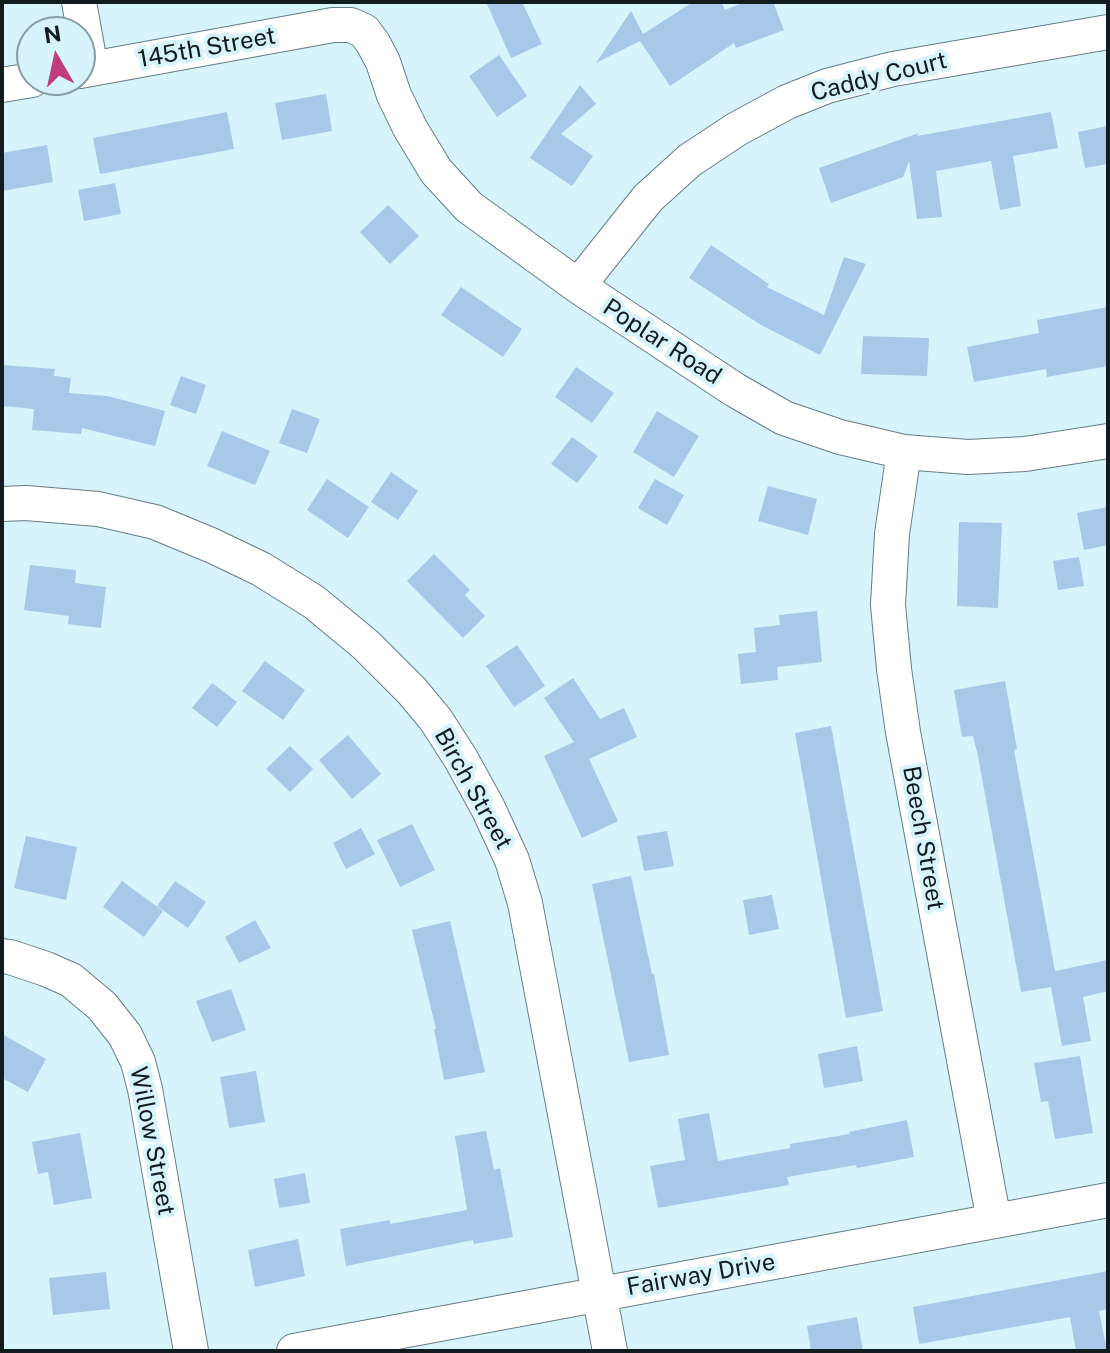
<!DOCTYPE html>
<style>
body{margin:0}
#map{position:relative;width:1110px;height:1353px;overflow:hidden;background:#d7f3fc;font-family:"Public Sans",sans-serif}
canvas{display:block}
.frame{position:absolute;inset:0;border:4px solid #121c1f;pointer-events:none}
.north{position:absolute;left:16px;top:16px;width:80px;height:80px;box-sizing:border-box;background:#d7f3fc;border:2px solid #889da4;border-radius:50%;rotate:351deg;font-size:22px;font-weight:700;line-height:32px;text-align:center;color:#121c1f}
.north::after{content:'';display:block;margin:auto;width:28px;height:36px;background:#c23c7d;clip-path:polygon(50% 0,100% 100%,50% 72%,0 100%)}
</style>
<div id="map">
<canvas width="1110" height="1353"></canvas>
<div class="frame"></div>
<div class="north">N</div>
</div>
<script>
const c = document.querySelector('canvas').getContext('2d');
c.lineJoin = 'round';
function fillPath(path, color) { c.fillStyle = color; c.fill(path, 'evenodd'); }
const shape = rows => new Path2D(rows.map(r => 'M' + r).join(''));
function stroke(path, color, width, dash) { c.strokeStyle = color; c.lineWidth = width; c.lineCap = dash ? 'butt' : 'round'; c.setLineDash(dash || []); c.stroke(path); }
function drawText(font, color, halo, rows, align = 'center') {
  c.font = font + ' "Public Sans",sans-serif'; c.lineWidth = 8; c.setLineDash([]); c.textBaseline = 'middle'; c.strokeStyle = halo; c.fillStyle = color; for (const [text, x, y, turn = 0] of rows) {
    c.save(); c.translate(x, y); c.rotate((+turn || 0) * Math.PI / 180); c.textAlign = isNaN(turn) ? turn : align; if (halo) c.strokeText(text, 0, 0); c.fillText(text, 0, 0); c.restore();
  }
}
const building = shape([
 [486,2,522,2,542,44,511,58],
 [693,2,721,2,725,10,745,2,773,2,784,30,736,48,734,43,670,86,640,41,596,63,631,11,643,34],
 [499,55,527,96,497,117,469,76],
 [580,85,596,104,561,134,593,156,572,186,530,158],
 [326,94,332,131,282,140,275,103],
 [227,112,234,149,100,174,93,138],
 [1051,112,1058,148,1013,156,1021,206,1000,210,991,161,936,171,942,217,917,219,909,161,903,177,831,203,819,168,919,133,917,136],
 [1108,126,1108,164,1085,168,1078,132],
 [47,145,53,182,2,191,2,153],
 [115,183,121,214,84,221,78,190],
 [388,205,419,236,390,264,360,232],
 [711,245,769,284,767,287,824,315,844,257,866,264,820,355,761,325,689,278],
 [461,287,522,329,503,357,441,315],
 [1108,307,1108,366,1047,377,1046,369,974,382,967,347,1039,333,1037,320],
 [863,336,929,338,927,376,861,374],
 [2,365,55,369,54,376,71,378,69,393,107,396,165,411,155,446,82,428,81,434,32,430,34,409,2,406],
 [576,367,614,393,592,423,555,397],
 [181,376,206,385,196,414,170,405],
 [292,409,320,419,307,453,279,443],
 [657,411,699,436,674,477,633,452],
 [222,431,270,451,255,485,207,466],
 [572,437,598,456,577,483,551,464],
 [391,472,418,491,398,520,371,502],
 [327,479,369,507,348,538,307,510],
 [655,479,684,495,667,525,638,508],
 [768,486,817,499,808,535,758,521],
 [1108,507,1108,545,1084,550,1077,513],
 [959,522,1002,523,998,608,957,606],
 [434,554,470,590,465,595,485,616,463,638,407,581],
 [1079,557,1084,586,1058,590,1053,561],
 [30,565,76,570,75,583,106,587,101,628,68,624,69,616,24,610],
 [817,611,822,662,777,667,778,680,741,684,738,654,756,652,754,628,780,625,779,615],
 [517,645,545,686,514,707,486,666],
 [265,661,305,690,283,720,242,691],
 [573,678,600,719,624,708,637,737,589,759,618,821,582,838,544,756,574,742,544,698],
 [1005,681,1017,749,1014,750,1055,971,1108,960,1108,991,1083,997,1091,1041,1062,1046,1051,987,1021,992,978,756,973,736,962,737,954,690],
 [212,683,237,702,217,727,192,708],
 [831,726,883,1011,846,1018,795,733],
 [348,735,381,774,352,799,319,760],
 [290,746,313,769,290,792,266,769],
 [412,824,435,870,400,887,377,840],
 [361,828,375,854,346,869,333,843],
 [667,831,674,866,644,871,637,836],
 [26,836,77,847,66,900,14,888],
 [631,876,652,974,654,974,669,1055,629,1062,592,884],
 [122,881,163,911,144,937,103,907],
 [175,881,206,902,188,928,157,906],
 [772,895,779,929,749,935,743,900],
 [255,920,271,948,239,963,225,937],
 [450,921,485,1072,444,1080,434,1029,436,1029,412,930],
 [231,989,246,1030,212,1042,196,1001],
 [2,1034,46,1059,28,1092,2,1078],
 [857,1046,863,1081,824,1088,818,1054],
 [1080,1056,1093,1133,1055,1139,1048,1101,1041,1102,1034,1063],
 [256,1071,265,1122,229,1128,220,1077],
 [709,1113,718,1161,790,1148,790,1144,850,1134,849,1132,907,1120,914,1157,857,1168,856,1165,787,1177,789,1185,658,1208,650,1166,685,1160,678,1119],
 [486,1131,494,1170,500,1168,513,1237,474,1244,473,1240,346,1266,340,1229,390,1220,390,1224,467,1210,455,1136],
 [80,1133,92,1198,54,1205,48,1172,38,1174,32,1142],
 [305,1173,310,1203,279,1208,274,1179],
 [298,1239,305,1276,255,1287,248,1250],
 [1108,1271,1108,1309,1099,1311,1107,1351,1076,1351,1070,1317,919,1344,913,1307],
 [106,1272,110,1309,53,1315,49,1278],
 [857,1317,863,1351,811,1351,807,1326]
]);
const minor = shape([
 [79,2,91,69],
 [80,71,333,25,351,25,364,31,373,43,383,62,394,95,410,128,436,171,469,207,578,286,735,390,784,418,840,437,904,452,968,457,1025,454,1108,441],
 [2,85,32,80],
 [578,286,648,198,690,160,737,129,787,102,827,86,893,69,1108,32],
 [904,452,892,534,888,605,894,669,903,732,994,1221],
 [2,504,26,503,98,509,155,522,213,546,261,569,314,602,366,645,412,691,436,720,461,759,488,808,512,860,525,903,610,1351],
 [2,956,10,957,46,969,71,980,102,1006,125,1035,138,1062,145,1089,191,1351],
 [294,1351,1108,1200]
]);
const streetNames = [
 ["145th Street",207,48,-10],
 ["Caddy Court",879,77,-14],
 ["Poplar Road",662,342,33],
 ["Birch Street",473,789,61],
 ["Beech Street",923,838,80],
 ["Willow Street",152,1141,79],
 ["Fairway Drive",701,1275,-10]
];
fillPath(building, '#a7c8e8');
stroke(minor, '#647e86', 36);
stroke(minor, '#fff', 34);
drawText('24px', '#121c1f', '#d7f3fc', streetNames);
</script>
